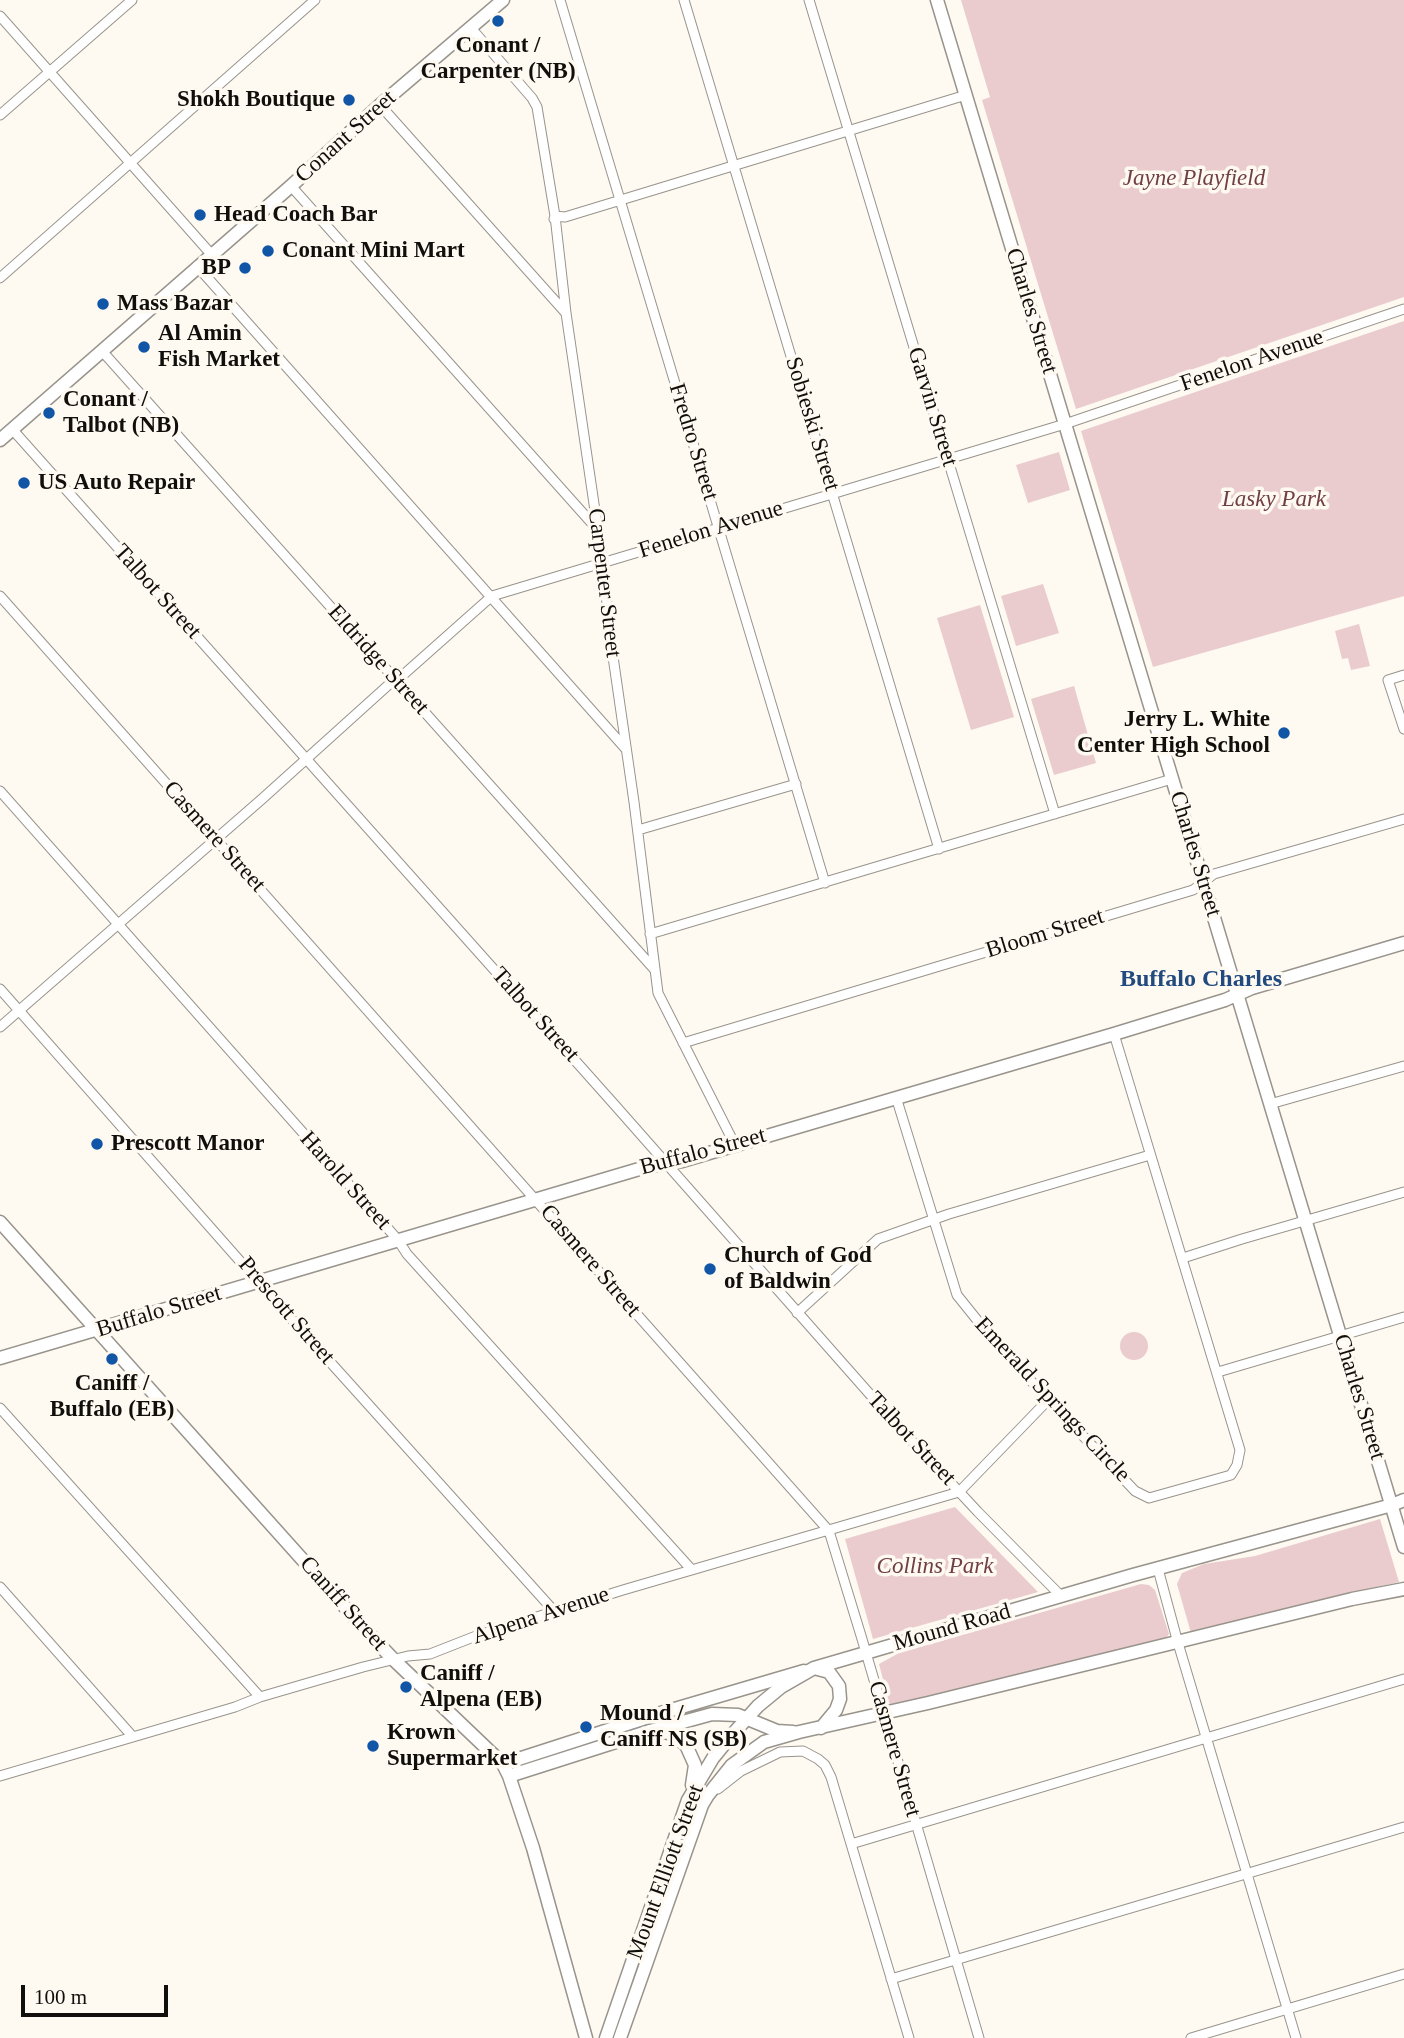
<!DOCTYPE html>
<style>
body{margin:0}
#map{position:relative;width:1404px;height:2038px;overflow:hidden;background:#fef9f1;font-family:"Times New Roman",serif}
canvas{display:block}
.scale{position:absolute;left:21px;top:1985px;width:147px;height:32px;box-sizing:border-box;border:4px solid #100f0c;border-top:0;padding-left:9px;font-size:21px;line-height:24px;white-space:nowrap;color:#100f0c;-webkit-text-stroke:5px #fef9f1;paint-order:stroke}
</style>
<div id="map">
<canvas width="1404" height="2038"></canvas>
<div class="scale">100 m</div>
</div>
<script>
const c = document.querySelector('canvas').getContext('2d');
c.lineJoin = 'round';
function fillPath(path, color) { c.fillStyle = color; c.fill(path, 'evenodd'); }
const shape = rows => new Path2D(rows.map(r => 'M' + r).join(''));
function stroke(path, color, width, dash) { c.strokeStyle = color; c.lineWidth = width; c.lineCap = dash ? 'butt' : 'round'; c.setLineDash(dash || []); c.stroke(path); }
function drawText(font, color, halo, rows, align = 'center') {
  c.font = font + ' "Times New Roman",serif'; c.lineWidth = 7; c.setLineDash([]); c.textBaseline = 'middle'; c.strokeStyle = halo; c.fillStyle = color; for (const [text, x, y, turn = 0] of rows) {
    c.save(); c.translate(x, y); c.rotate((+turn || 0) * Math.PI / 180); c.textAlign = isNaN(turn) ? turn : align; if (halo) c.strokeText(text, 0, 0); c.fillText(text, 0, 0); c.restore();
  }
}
const green = shape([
 [961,0,1404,0,1404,297,1076,409,982,100,990,97],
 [1404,321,1404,596,1153,667,1081,431],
 [1059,452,1070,490,1028,503,1016,465],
 [1043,584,1059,633,1016,646,1001,596],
 [980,605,1014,717,971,730,937,618],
 [1359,624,1370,666,1351,670,1348,658,1342,659,1335,631],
 [1074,686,1096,763,1054,775,1031,699],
 '1120 1346a14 14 0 1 1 28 0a14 14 0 1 1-28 0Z',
 [955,1507,1038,1592,873,1639,845,1539],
 [1380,1519,1399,1582,1340,1595,1191,1633,1177,1584,1182,1573,1204,1564,1255,1556],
 [1141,1584,1149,1585,1155,1590,1169,1634,1166,1638,892,1706,889,1703,879,1664,899,1653]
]);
const minor = shape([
 [560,0,825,883],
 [684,0,939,849],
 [809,0,1055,814],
 [0,16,211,254],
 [471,28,532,98,537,107,555,216,566,313,604,572,610,636,634,802,658,993,735,1145],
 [380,105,565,312],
 [0,115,132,0],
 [291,186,597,529],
 [554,219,555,216,565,217,966,95],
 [197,266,625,748],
 [0,278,315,0],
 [102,351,655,970],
 [12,429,613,1103,897,1425,978,1512,1061,1596],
 [0,596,829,1531,862,1639,979,2038],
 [1404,675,1388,680,1404,729],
 [0,791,398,1240,407,1254,691,1569],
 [638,830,796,784],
 [650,934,1172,779],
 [0,989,269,1294,554,1611],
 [0,1027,262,799,395,679,403,675,492,596,1065,424,1404,309],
 [683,1043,1193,890,1214,874,1404,819],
 [896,1097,957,1295,998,1346,1135,1491,1149,1498,1231,1475,1237,1465,1240,1450,1114,1034],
 [1270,1104,1404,1066],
 [1183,1258,1242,1239,1404,1192],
 [797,1313,878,1239,949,1214,1150,1155],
 [1218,1372,1404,1317],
 [0,1408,260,1697],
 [1158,1569,1178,1643,1296,2038],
 [0,1587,133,1737],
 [0,1776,235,1707,260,1697,363,1667,408,1656,430,1654,476,1636,623,1590,959,1492,1049,1399],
 [718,1789,741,1771,780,1752,803,1751,818,1759,825,1765,831,1777,909,2038],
 [851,1844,1404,1679],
 [891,1979,1404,1827],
 [1191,2038,1404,1974]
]);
const tertiary = shape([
 [937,0,1404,1547],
 [0,1222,370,1635,394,1660,503,1764,509,1776,533,1848,586,2038],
 [0,1358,646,1167,682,1161,1114,1034,1225,1000,1252,988,1404,943],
 [503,1764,661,1713,804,1671],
 [509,1776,650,1731,712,1714,738,1715,777,1731,793,1732]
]);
const secondary = shape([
 [0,440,291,186,380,105,503,0],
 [814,1668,829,1672,839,1686,840,1699,836,1710,821,1728],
 [650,1731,660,1731,672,1734,686,1745,695,1765,692,1785],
 [606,2038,688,1800,713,1758,731,1736,758,1706,781,1687,814,1668,1133,1575,1392,1505,1404,1500],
 [620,2038,702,1805,708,1795,732,1765,764,1742,799,1732,928,1703,1352,1599,1404,1589]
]);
const markers = [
 [498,21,7,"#1156a6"],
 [349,100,7,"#1156a6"],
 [200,215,7,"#1156a6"],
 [268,251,7,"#1156a6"],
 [245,268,7,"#1156a6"],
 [103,304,7,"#1156a6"],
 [144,347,7,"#1156a6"],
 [49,413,7,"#1156a6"],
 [24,483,7,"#1156a6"],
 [1284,733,7,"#1156a6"],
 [97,1144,7,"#1156a6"],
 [710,1269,7,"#1156a6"],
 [112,1359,7,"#1156a6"],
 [406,1687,7,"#1156a6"],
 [586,1727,7,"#1156a6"],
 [373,1746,7,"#1156a6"]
];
const poiNames = [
 ["Conant /",498,46,"center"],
 ["Carpenter (NB)",498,72,"center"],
 ["Shokh Boutique",335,100,"right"],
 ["Head Coach Bar",214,215],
 ["Conant Mini Mart",282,251],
 ["BP",231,268,"right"],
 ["Mass Bazar",117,304],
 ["Al Amin",158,334],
 ["Fish Market",158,360],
 ["Conant /",63,400],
 ["Talbot (NB)",63,426],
 ["US Auto Repair",38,483],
 ["Jerry L. White",1270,720,"right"],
 ["Center High School",1270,746,"right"],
 ["Prescott Manor",111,1144],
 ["Church of God",724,1256],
 ["of Baldwin",724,1282],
 ["Caniff /",112,1384,"center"],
 ["Buffalo (EB)",112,1410,"center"],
 ["Caniff /",420,1674],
 ["Alpena (EB)",420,1700],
 ["Mound /",600,1714],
 ["Caniff NS (SB)",600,1740],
 ["Krown",387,1733],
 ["Supermarket",387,1759]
];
const streetNames = [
 ["Conant Street",346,137,-42],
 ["Charles Street",1031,311,73],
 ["Fenelon Avenue",1252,361,-19],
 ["Garvin Street",932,407,73],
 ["Sobieski Street",812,424,73],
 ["Fredro Street",693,442,73],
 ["Fenelon Avenue",711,530,-17],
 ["Carpenter Street",604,583,83],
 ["Talbot Street",157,592,48],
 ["Eldridge Street",378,660,48],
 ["Casmere Street",214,837,48],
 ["Charles Street",1195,854,73],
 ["Bloom Street",1045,934,-17],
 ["Talbot Street",535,1015,48],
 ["Buffalo Street",703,1152,-15],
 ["Harold Street",345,1181,48],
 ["Casmere Street",590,1261,49],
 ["Prescott Street",286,1311,49],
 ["Buffalo Street",159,1312,-17],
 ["Charles Street",1359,1397,73],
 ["Emerald Springs Circle",1052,1400,47],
 ["Talbot Street",911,1439,47],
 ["Caniff Street",343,1604,48],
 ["Alpena Avenue",541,1616,-18],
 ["Mound Road",952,1628,-16],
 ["Casmere Street",894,1749,74],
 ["Mount Elliott Street",666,1872,-70]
];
const parkNames = [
 ["Jayne Playfield",1194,179],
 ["Lasky Park",1274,500],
 ["Collins Park",935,1567]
];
const neighbourhoodNames = [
 ["Buffalo Charles",1201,980]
];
fillPath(green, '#eaccce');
stroke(minor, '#98948c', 11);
stroke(tertiary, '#98948c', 15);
stroke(secondary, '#98948c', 15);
stroke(minor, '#fff', 9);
stroke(tertiary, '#fff', 12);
stroke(secondary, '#fff', 12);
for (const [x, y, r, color] of markers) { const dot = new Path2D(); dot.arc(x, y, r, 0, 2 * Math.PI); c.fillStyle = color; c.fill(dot); stroke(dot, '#fef9f1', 2.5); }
drawText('bold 23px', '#100f0c', '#fef9f1', poiNames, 'left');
drawText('23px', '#100f0c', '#fef9f1', streetNames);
drawText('italic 23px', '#703e45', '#fef9f1', parkNames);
drawText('bold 24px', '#214a7f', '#fef9f1', neighbourhoodNames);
</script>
